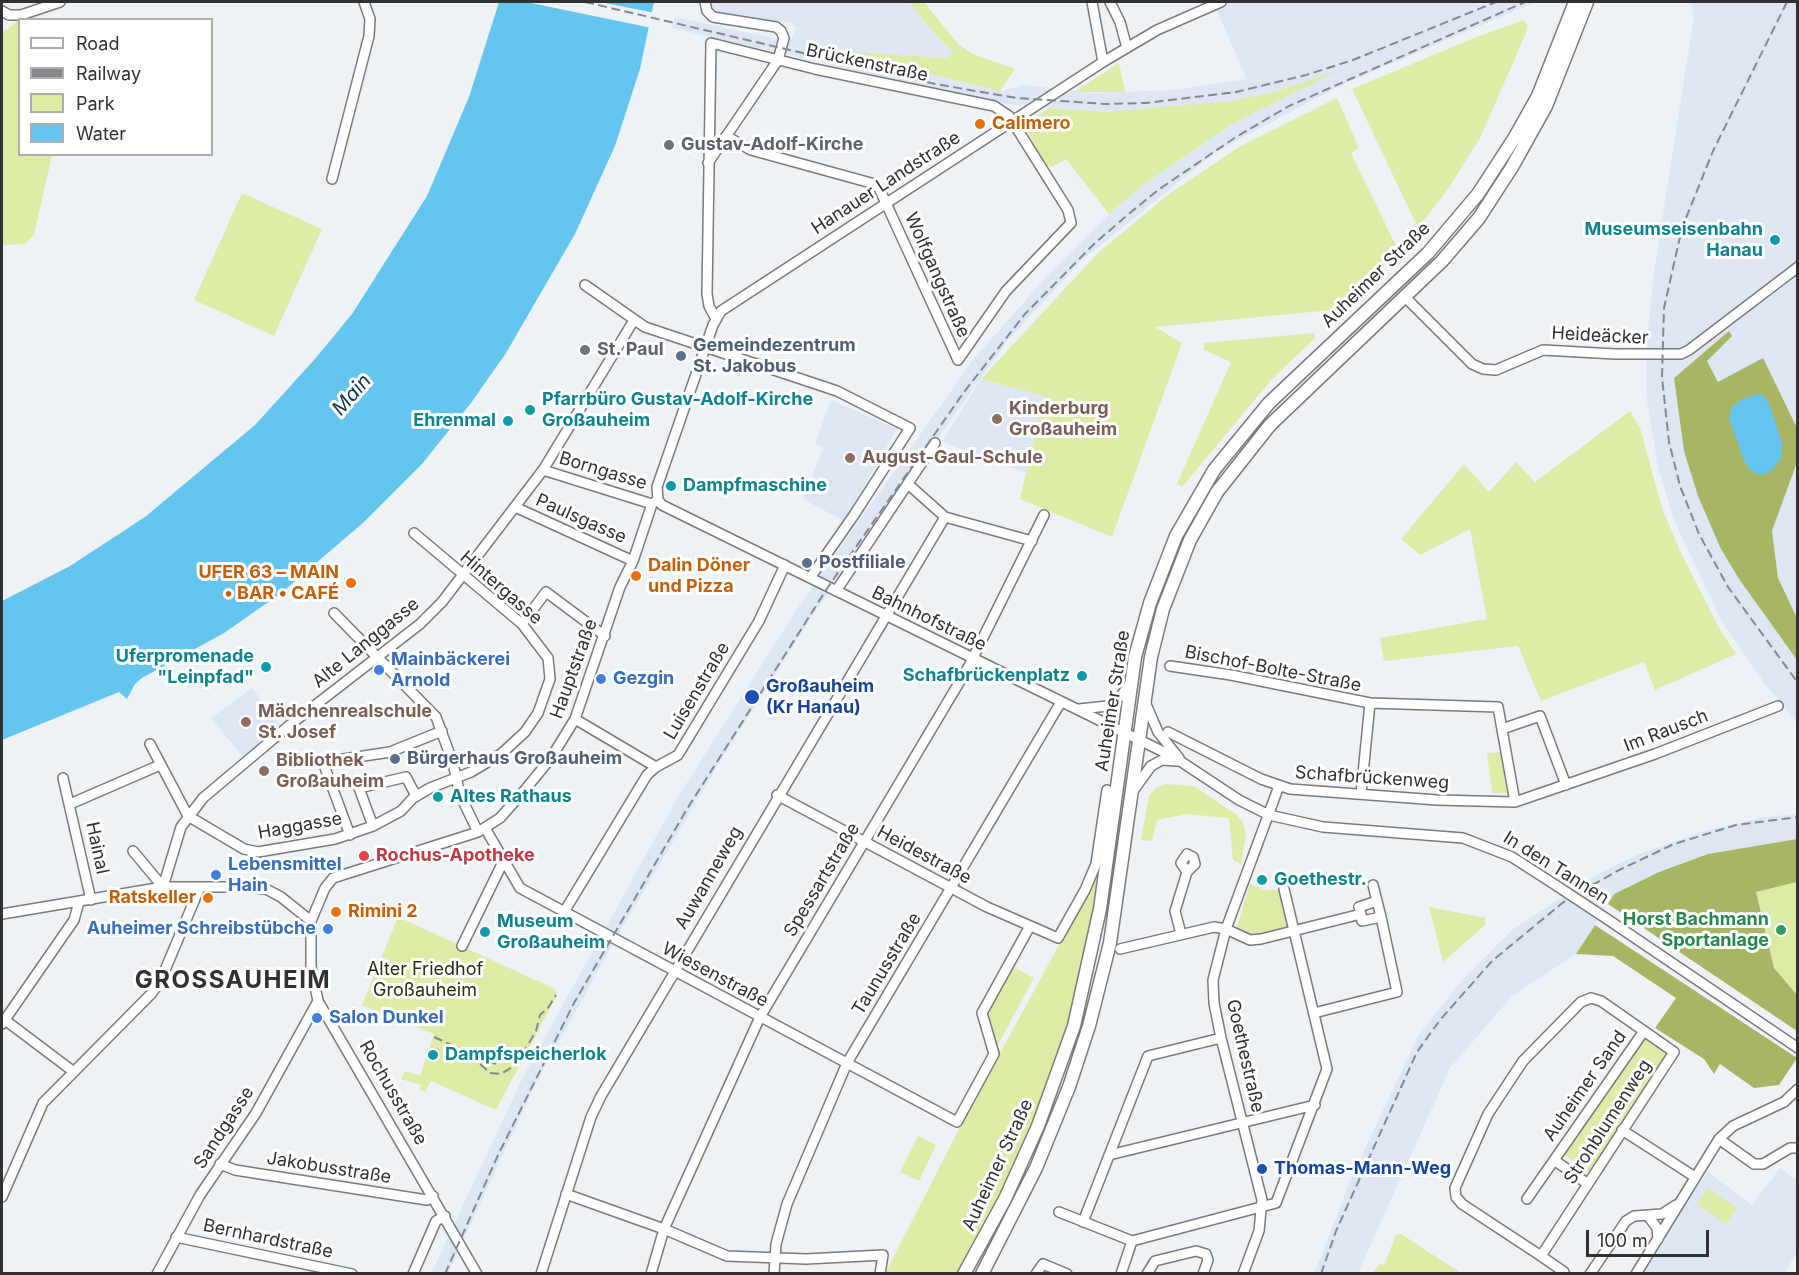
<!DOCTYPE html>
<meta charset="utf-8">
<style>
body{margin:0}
#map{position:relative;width:1799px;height:1275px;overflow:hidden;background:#edf2f7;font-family:Inter,sans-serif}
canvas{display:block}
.frame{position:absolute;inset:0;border:3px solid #2f3133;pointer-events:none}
.legend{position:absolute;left:18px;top:18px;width:195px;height:138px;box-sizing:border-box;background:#fff;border:2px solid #acadad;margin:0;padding:8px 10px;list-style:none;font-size:18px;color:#2f3133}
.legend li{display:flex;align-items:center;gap:12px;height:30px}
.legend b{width:30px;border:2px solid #acadad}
.scale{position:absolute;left:1586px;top:1230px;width:123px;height:27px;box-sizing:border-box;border:3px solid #2f3133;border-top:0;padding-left:8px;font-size:18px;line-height:21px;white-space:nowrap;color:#2f3133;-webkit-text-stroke:4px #fff;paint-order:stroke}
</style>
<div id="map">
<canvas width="1799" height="1275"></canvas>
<div class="frame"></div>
<ul class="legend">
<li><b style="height:8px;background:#fff"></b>Road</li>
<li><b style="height:8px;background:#85898c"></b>Railway</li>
<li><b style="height:16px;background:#dceba5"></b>Park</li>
<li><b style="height:16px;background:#65c5ef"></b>Water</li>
</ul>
<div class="scale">100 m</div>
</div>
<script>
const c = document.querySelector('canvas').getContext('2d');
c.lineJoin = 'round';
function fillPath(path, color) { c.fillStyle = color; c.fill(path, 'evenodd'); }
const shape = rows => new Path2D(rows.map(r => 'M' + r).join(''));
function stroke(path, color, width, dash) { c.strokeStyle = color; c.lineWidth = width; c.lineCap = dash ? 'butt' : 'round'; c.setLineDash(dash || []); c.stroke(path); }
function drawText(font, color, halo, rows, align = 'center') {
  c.font = font + ' Inter,sans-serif'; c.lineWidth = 6; c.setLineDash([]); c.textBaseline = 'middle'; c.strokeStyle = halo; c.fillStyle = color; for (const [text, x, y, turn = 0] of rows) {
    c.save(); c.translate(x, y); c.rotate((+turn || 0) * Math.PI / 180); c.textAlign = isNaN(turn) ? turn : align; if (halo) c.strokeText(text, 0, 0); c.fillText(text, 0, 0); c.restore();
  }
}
const built = shape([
 [706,2,909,2,936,36,953,52,947,58,840,52,1000,91,1023,85,1093,93,1173,90,1247,79,1213,2,1536,2,1341,85,1217,151,1081,261,1008,340,812,616,718,765,619,933,536,1083,448,1273,431,1274,523,1077,678,797,795,612,972,361,1046,277,1109,214,1143,185,1232,124,1331,74,1277,91,1231,101,1166,108,1106,112,1022,106,992,102,672,28,675,17,789,41,797,29,792,23,719,13],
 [1691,2,1797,2,1797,428,1786,409,1718,382,1707,361,1732,336,1674,378,1684,451,1708,520,1739,579,1797,660,1797,723,1765,684,1722,622,1703,582,1674,520,1658,468,1647,401,1646,348,1654,272,1694,16],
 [981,379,1044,396,1026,473,942,442],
 [831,400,897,429,844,521,803,499,823,448,815,444],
 [1797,462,1797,618,1778,578,1772,531],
 [252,688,282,727,243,757,211,718],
 [1797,814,1797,839,1708,854,1659,872,1614,894,1576,954,1512,996,1450,1068,1358,1273,1314,1274,1353,1174,1417,1038,1457,986,1512,930,1596,875,1634,856,1705,831,1764,817],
 [1780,1168,1797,1180,1797,1253,1784,1273,1636,1274,1708,1172,1752,1205]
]);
const green = shape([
 [909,2,924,2,958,44,973,54,1015,69,1000,91,835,51,947,58,953,52,936,36],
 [19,20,20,154,52,155,34,235,25,244,2,245,2,33],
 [1524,20,1528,26,1526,33,1480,138,1448,189,1418,228,1352,89,1474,38],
 [1119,63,1125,92,1074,92],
 [1338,71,1232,124,1143,185,1109,214,1066,159,1052,167,1043,163,1024,124,1049,108,1106,112,1231,101,1277,91],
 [1337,98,1359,148,1351,153,1398,250,1342,309,1155,327,1182,343,1112,537,1020,499,1044,396,981,379,1098,253,1169,194,1239,147],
 [242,193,322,229,274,336,194,300],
 [1314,333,1315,338,1272,379,1182,487,1177,484,1231,362,1204,350,1204,343],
 [1630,411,1640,428,1662,508,1680,551,1719,628,1736,654,1655,690,1644,662,1541,701,1518,646,1384,661,1380,638,1487,619,1470,529,1420,555,1401,539,1464,464,1489,492,1516,462,1535,482],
 [1503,752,1510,793,1492,793,1487,753],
 [1165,784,1194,786,1237,815,1243,822,1246,834,1241,864,1233,860,1229,818,1186,814,1157,820,1152,841,1141,840,1149,796,1156,788],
 [1098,873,1089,934,1072,1011,1060,1051,1042,1102,995,1207,958,1273,885,1274,960,1127],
 [1797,882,1797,995,1774,968,1756,892],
 [1250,884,1265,890,1279,890,1289,926,1252,937,1236,930],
 [1429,907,1486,918,1485,925,1443,962],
 [398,917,555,989,557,995,496,1110,431,1081,425,1092,420,1090,421,1085,401,1079,405,1071,420,1076,434,1034,362,1005],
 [1012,966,1034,978,995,1050,985,1012,989,1012],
 [1645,1036,1672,1054,1591,1173,1564,1155],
 [918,1136,936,1145,919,1181,900,1172],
 [1708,1188,1737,1208,1726,1224,1697,1204],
 [1401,1234,1461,1273,1373,1273,1380,1263,1384,1265,1396,1235]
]);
const forest = shape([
 [1729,331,1732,336,1707,361,1718,382,1763,358,1797,428,1797,462,1772,531,1778,578,1797,618,1797,660,1739,579,1720,547,1698,496,1684,451,1674,378],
 [1797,839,1797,882,1756,892,1774,968,1797,995,1797,1031,1608,904,1614,894,1659,872,1708,854],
 [1595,925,1797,1058,1779,1085,1754,1088,1720,1064,1714,1074,1704,1059,1655,1028,1676,998,1613,956,1576,954]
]);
const water = shape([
 [499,2,654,2,640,69,615,146,575,234,506,353,471,403,422,464,364,522,280,594,224,633,142,678,135,684,127,699,119,692,2,740,2,601,70,566,145,517,255,425,314,360,352,314,427,196,469,97],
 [1760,393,1769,403,1782,443,1781,458,1772,470,1762,475,1752,472,1744,461,1729,419,1732,407,1740,400]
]);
const pier = shape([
 [526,2,600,2,655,13,652,28]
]);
const minor = shape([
 [705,2,707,11,713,17,776,27,781,31,784,38,778,60,708,163],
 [1092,2,1103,62],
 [1110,2,1120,22,1127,48],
 [2,11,9,15,21,15,60,2],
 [726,136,751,150,871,183,879,188,958,360],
 [332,179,369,36,370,19,364,2],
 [585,285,645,327,837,391,910,428,854,515,810,578],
 [1405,297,1472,364,1483,369,1496,370,1543,350,1615,354,1681,354,1689,350,1798,267],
 [716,319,709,306,707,294,711,43,815,69,994,106,1009,116,1068,210,1071,223,1006,291,958,360],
 [543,470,652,504],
 [908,484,945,517,1032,541],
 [658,500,662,505,1174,757,1239,800,1269,815,1323,827,1463,838,1512,857,1557,886],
 [658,500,657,487,713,325,721,311,1103,62,1157,30,1221,2],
 [515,507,633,561],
 [836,591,935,443],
 [334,613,436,717,453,763,460,795,478,832],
 [522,624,546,592,605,636],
 [1170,666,1231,675,1370,703,1498,707,1515,802],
 [1146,704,1158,732,1179,758],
 [1079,709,1108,706,1121,696,1130,683],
 [575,719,656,767],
 [1502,729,1540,716,1566,785],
 [1168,732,1261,779,1290,789,1437,800,1515,802,1655,754,1778,706],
 [150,744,188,816,244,849,258,852,335,839,373,826,401,811,413,798,430,788,471,772,501,754,525,732,538,713,550,679,548,658,522,624,414,533],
 [63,778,91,900],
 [1133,791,1151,766,1162,760,1177,761],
 [1361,794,1370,703],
 [777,795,987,907,1058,938,1085,890,1096,864,1107,790],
 [70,804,160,765],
 [373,826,359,788,406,777,416,796],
 [485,828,520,888,957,1122,994,1054,982,1013,1030,926],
 [350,835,324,765,337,760,390,752,442,731],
 [133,851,163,887],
 [1373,885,1377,901],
 [163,887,181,827,203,798,291,724,420,624,442,602,543,470,634,320],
 [564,912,647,775,656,767,678,755,759,621,785,565],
 [2,914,163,887,244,887,266,889,281,897,311,921],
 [1607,919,1798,1048],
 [1181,934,1175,911,1187,872,1195,864,1193,857,1187,854,1181,863,1187,872],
 [462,946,503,862],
 [1120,949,1214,927,1226,929,1250,940,1261,939,1361,914,1359,907,1377,901,1381,917,1362,921,1361,914],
 [1591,998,1601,1001,1674,1052,1541,1256,1462,1204,1456,1197,1455,1188,1488,1114,1523,1061,1581,1002,1591,998],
 [1314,1013,1397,992,1381,917],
 [5,1020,74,1072],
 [2,1024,74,920,79,902],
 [1622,1130,1695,1177],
 [1719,1139,1754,1164,1763,1164,1790,1148,1798,1148],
 [1109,1155,1315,1105],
 [1554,1160,1588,1184],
 [220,1164,235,1170,427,1200,433,1196],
 [566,1194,664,1229,727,1256,806,1259,883,1255,880,1274],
 [2,1197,43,1103,151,994,160,982,200,887],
 [1527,1199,1644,1031],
 [1059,1212,1132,1241,1276,1203,1327,1069,1284,889],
 [1648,1216,1657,1228,1658,1239],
 [1083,1222,1148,1056,1221,1038],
 [176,1237,352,1274],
 [1541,1256,1564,1272],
 [157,1274,200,1195,256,1113,318,1001],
 [413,1274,436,1221,445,1216],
 [477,1274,318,1001,311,967,311,921,325,888,333,878,478,832,500,818,524,791,551,758,575,719,620,587,633,561,652,504,658,500],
 [541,1274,591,1117,601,1096,945,517],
 [651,1274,664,1229,760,1017,969,666,1044,515],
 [774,1274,776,1244,787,1204,847,1063,1061,702],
 [1036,1274,1043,1264,1067,1274],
 [1121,1274,1132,1241],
 [1147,1274,1155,1261,1196,1251,1206,1254,1208,1260,1203,1274],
 [1243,1274,1259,1231,1262,1200,1221,1038,1214,1003,1213,980,1226,929,1279,786],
 [1590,1274,1626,1221,1634,1216,1662,1214,1676,1205],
 [1636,1274,1719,1139,1733,1126,1784,1102,1798,1089]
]);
const major = shape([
 [964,1274,1005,1199,1038,1126,1074,1026,1100,909,1135,657,1150,603,1176,536,1214,470,1269,403,1428,253,1478,194,1515,137,1538,96,1575,2],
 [982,1274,1036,1168,1069,1087,1089,1026,1110,943,1151,657,1163,609,1190,540,1217,492,1270,425,1442,261,1479,218,1512,167,1546,106,1587,2]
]);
const rail = shape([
 [585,2,935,84,1017,98,1106,104,1146,103,1236,92,1306,75,1353,60,1496,2],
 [1787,2,1713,151,1682,228,1664,308,1662,377,1669,442,1680,486,1699,534,1728,587,1798,683],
 [434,1037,467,1052,490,1073,501,1074,517,1064,536,1031,540,1015,548,1008,556,995],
 [475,1055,498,1065],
 [431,1061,435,1050],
 [445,1274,498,1155,574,1003,687,809,828,587,964,392,1025,314,1094,244,1124,218,1158,190,1236,137,1289,106,1525,2],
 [1321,1274,1336,1231,1417,1052,1440,1020,1492,961,1566,900,1619,870,1674,844,1736,825,1798,817]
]);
const minorBridge = shape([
 [1557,886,1607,919]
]);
const markers = [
 [980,124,6,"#e8710a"],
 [669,145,6,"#6b7280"],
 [1775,240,6,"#0f9aa8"],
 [585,350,6,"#6b7280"],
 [681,356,6,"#5c6f8a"],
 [530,410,6,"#0f9aa8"],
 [997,419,6,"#8d6e63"],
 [508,421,6,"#0f9aa8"],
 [850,458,6,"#8d6e63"],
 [671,486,6,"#0f9aa8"],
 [807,563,6,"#5c6f8a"],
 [636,576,6,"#e8710a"],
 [351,583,6,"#e8710a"],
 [266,667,6,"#0f9aa8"],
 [379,670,6,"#3f7fe0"],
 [1082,676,6,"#0f9aa8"],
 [601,679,6,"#3f7fe0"],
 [752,697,8,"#1a4fb4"],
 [246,722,6,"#8d6e63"],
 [395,759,6,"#5c6f8a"],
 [264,771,6,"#8d6e63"],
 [438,797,6,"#0f9aa8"],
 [364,856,6,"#e0444e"],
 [216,875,6,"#3f7fe0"],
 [1262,880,6,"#0f9aa8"],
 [208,898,6,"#e8710a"],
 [336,912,6,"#e8710a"],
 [328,929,6,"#3f7fe0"],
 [1781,930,6,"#2e9e5b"],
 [485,932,6,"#0f9aa8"],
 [317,1018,6,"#3f7fe0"],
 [433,1055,6,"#0f9aa8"],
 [1262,1169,6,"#1a4fb4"]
];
const streetNames = [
 ["Brückenstraße",867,63,12],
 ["Hanauer Landstraße",886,183,-33],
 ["Wolfgangstraße",937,275,66],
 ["Auheimer Straße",1376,275,-44],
 ["Heideäcker",1600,336,3],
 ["Borngasse",603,471,17],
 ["Paulsgasse",581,519,24],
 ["Hintergasse",501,588,41],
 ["Bahnhofstraße",929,619,26],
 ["Alte Langgasse",366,643,-39],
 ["Hauptstraße",574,669,-70],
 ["Bischof-Bolte-Straße",1273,669,11],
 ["Luisenstraße",697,691,-59],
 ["Auheimer Straße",1113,701,-81],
 ["Im Rausch",1666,731,-21],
 ["Schafbrückenweg",1372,778,4],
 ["Haggasse",300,826,-10],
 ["Hainal",97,848,78],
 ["Heidestraße",924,855,28],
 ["In den Tannen",1556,868,32],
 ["Auwanneweg",709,878,-60],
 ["Spessartstraße",822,880,-59],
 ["Taunusstraße",887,964,-59],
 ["Wiesenstraße",715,975,28],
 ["Goethestraße",1245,1056,77],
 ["Auheimer Sand",1585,1086,-55],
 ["Rochusstraße",393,1093,60],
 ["Strohblumenweg",1608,1122,-57],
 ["Sandgasse",224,1128,-57],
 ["Auheimer Straße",998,1165,-65],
 ["Jakobusstraße",329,1168,9],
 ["Bernhardstraße",268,1239,12]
];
const foodNames = [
 ["Calimero",992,124],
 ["Dalin Döner",648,566],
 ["und Pizza",648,587],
 ["UFER 63 – MAIN",339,573,"right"],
 ["• BAR • CAFÉ",339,594,"right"],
 ["Ratskeller",196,898,"right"],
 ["Rimini 2",348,912]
];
const worshipNames = [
 ["Gustav-Adolf-Kirche",681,145],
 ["St. Paul",597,350]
];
const cultureNames = [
 ["Museumseisenbahn",1763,230,"right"],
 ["Hanau",1763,251,"right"],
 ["Pfarrbüro Gustav-Adolf-Kirche",542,400],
 ["Großauheim",542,421],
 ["Ehrenmal",496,421,"right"],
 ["Dampfmaschine",683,486],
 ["Uferpromenade",254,657,"right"],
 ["\"Leinpfad\"",254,678,"right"],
 ["Schafbrückenplatz",1070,676,"right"],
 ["Altes Rathaus",450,797],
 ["Goethestr.",1274,880],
 ["Museum",497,922],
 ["Großauheim",497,943],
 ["Dampfspeicherlok",445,1055]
];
const serviceNames = [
 ["Gemeindezentrum",693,346],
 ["St. Jakobus",693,367],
 ["Postfiliale",819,563],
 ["Bürgerhaus Großauheim",407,759]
];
const educationNames = [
 ["Kinderburg",1009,409],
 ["Großauheim",1009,430],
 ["August-Gaul-Schule",862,458],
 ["Mädchenrealschule",258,712],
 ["St. Josef",258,733],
 ["Bibliothek",276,761],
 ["Großauheim",276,782]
];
const shopNames = [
 ["Mainbäckerei",391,660],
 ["Arnold",391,681],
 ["Gezgin",613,679],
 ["Lebensmittel",228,865],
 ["Hain",228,886],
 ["Auheimer Schreibstübche",316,929,"right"],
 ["Salon Dunkel",329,1018]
];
const transitNames = [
 ["Großauheim",766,687],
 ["(Kr Hanau)",766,708],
 ["Thomas-Mann-Weg",1274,1169]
];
const healthNames = [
 ["Rochus-Apotheke",376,856]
];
const leisureNames = [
 ["Horst Bachmann",1769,920],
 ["Sportanlage",1769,941]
];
const parkNames = [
 ["Alter Friedhof",425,970],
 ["Großauheim",425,991]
];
const waterNames = [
 ["Main",352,395,-49]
];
const districtNames = [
 ["GROSSAUHEIM",233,981]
];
fillPath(built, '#dde6f2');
fillPath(green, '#dceba5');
fillPath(forest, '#a6b664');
fillPath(water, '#65c5ef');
fillPath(pier, '#edf2f7');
stroke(minor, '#777b7f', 12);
stroke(major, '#777b7f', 15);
stroke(minor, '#fff', 9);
stroke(major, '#fff', 12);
stroke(rail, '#85898c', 2, [9, 4.5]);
stroke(minorBridge, '#777b7f', 12, []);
stroke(minorBridge, '#fff', 9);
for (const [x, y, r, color] of markers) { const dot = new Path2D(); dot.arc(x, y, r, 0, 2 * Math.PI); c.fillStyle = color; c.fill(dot); stroke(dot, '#fff', 2); }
drawText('18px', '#2f3133', '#fff', streetNames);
drawText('bold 18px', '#c56008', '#fff', foodNames, 'left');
drawText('bold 18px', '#5b616d', '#fff', worshipNames, 'left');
drawText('bold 18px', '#0d838f', '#fff', cultureNames, 'left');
drawText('bold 18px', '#4e5e75', '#fff', serviceNames, 'left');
drawText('bold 18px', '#785e54', '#fff', educationNames, 'left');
drawText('bold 18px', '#366cbe', '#fff', shopNames, 'left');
drawText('bold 18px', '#164399', '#fff', transitNames, 'left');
drawText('bold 18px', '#be3a42', '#fff', healthNames, 'left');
drawText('bold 18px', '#27864d', '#fff', leisureNames, 'right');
drawText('18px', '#292f0b', '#fff', parkNames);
drawText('italic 20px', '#0e394b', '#fff', waterNames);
c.letterSpacing = '1.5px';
drawText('bold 24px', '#2f3133', '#fff', districtNames);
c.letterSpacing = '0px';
</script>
